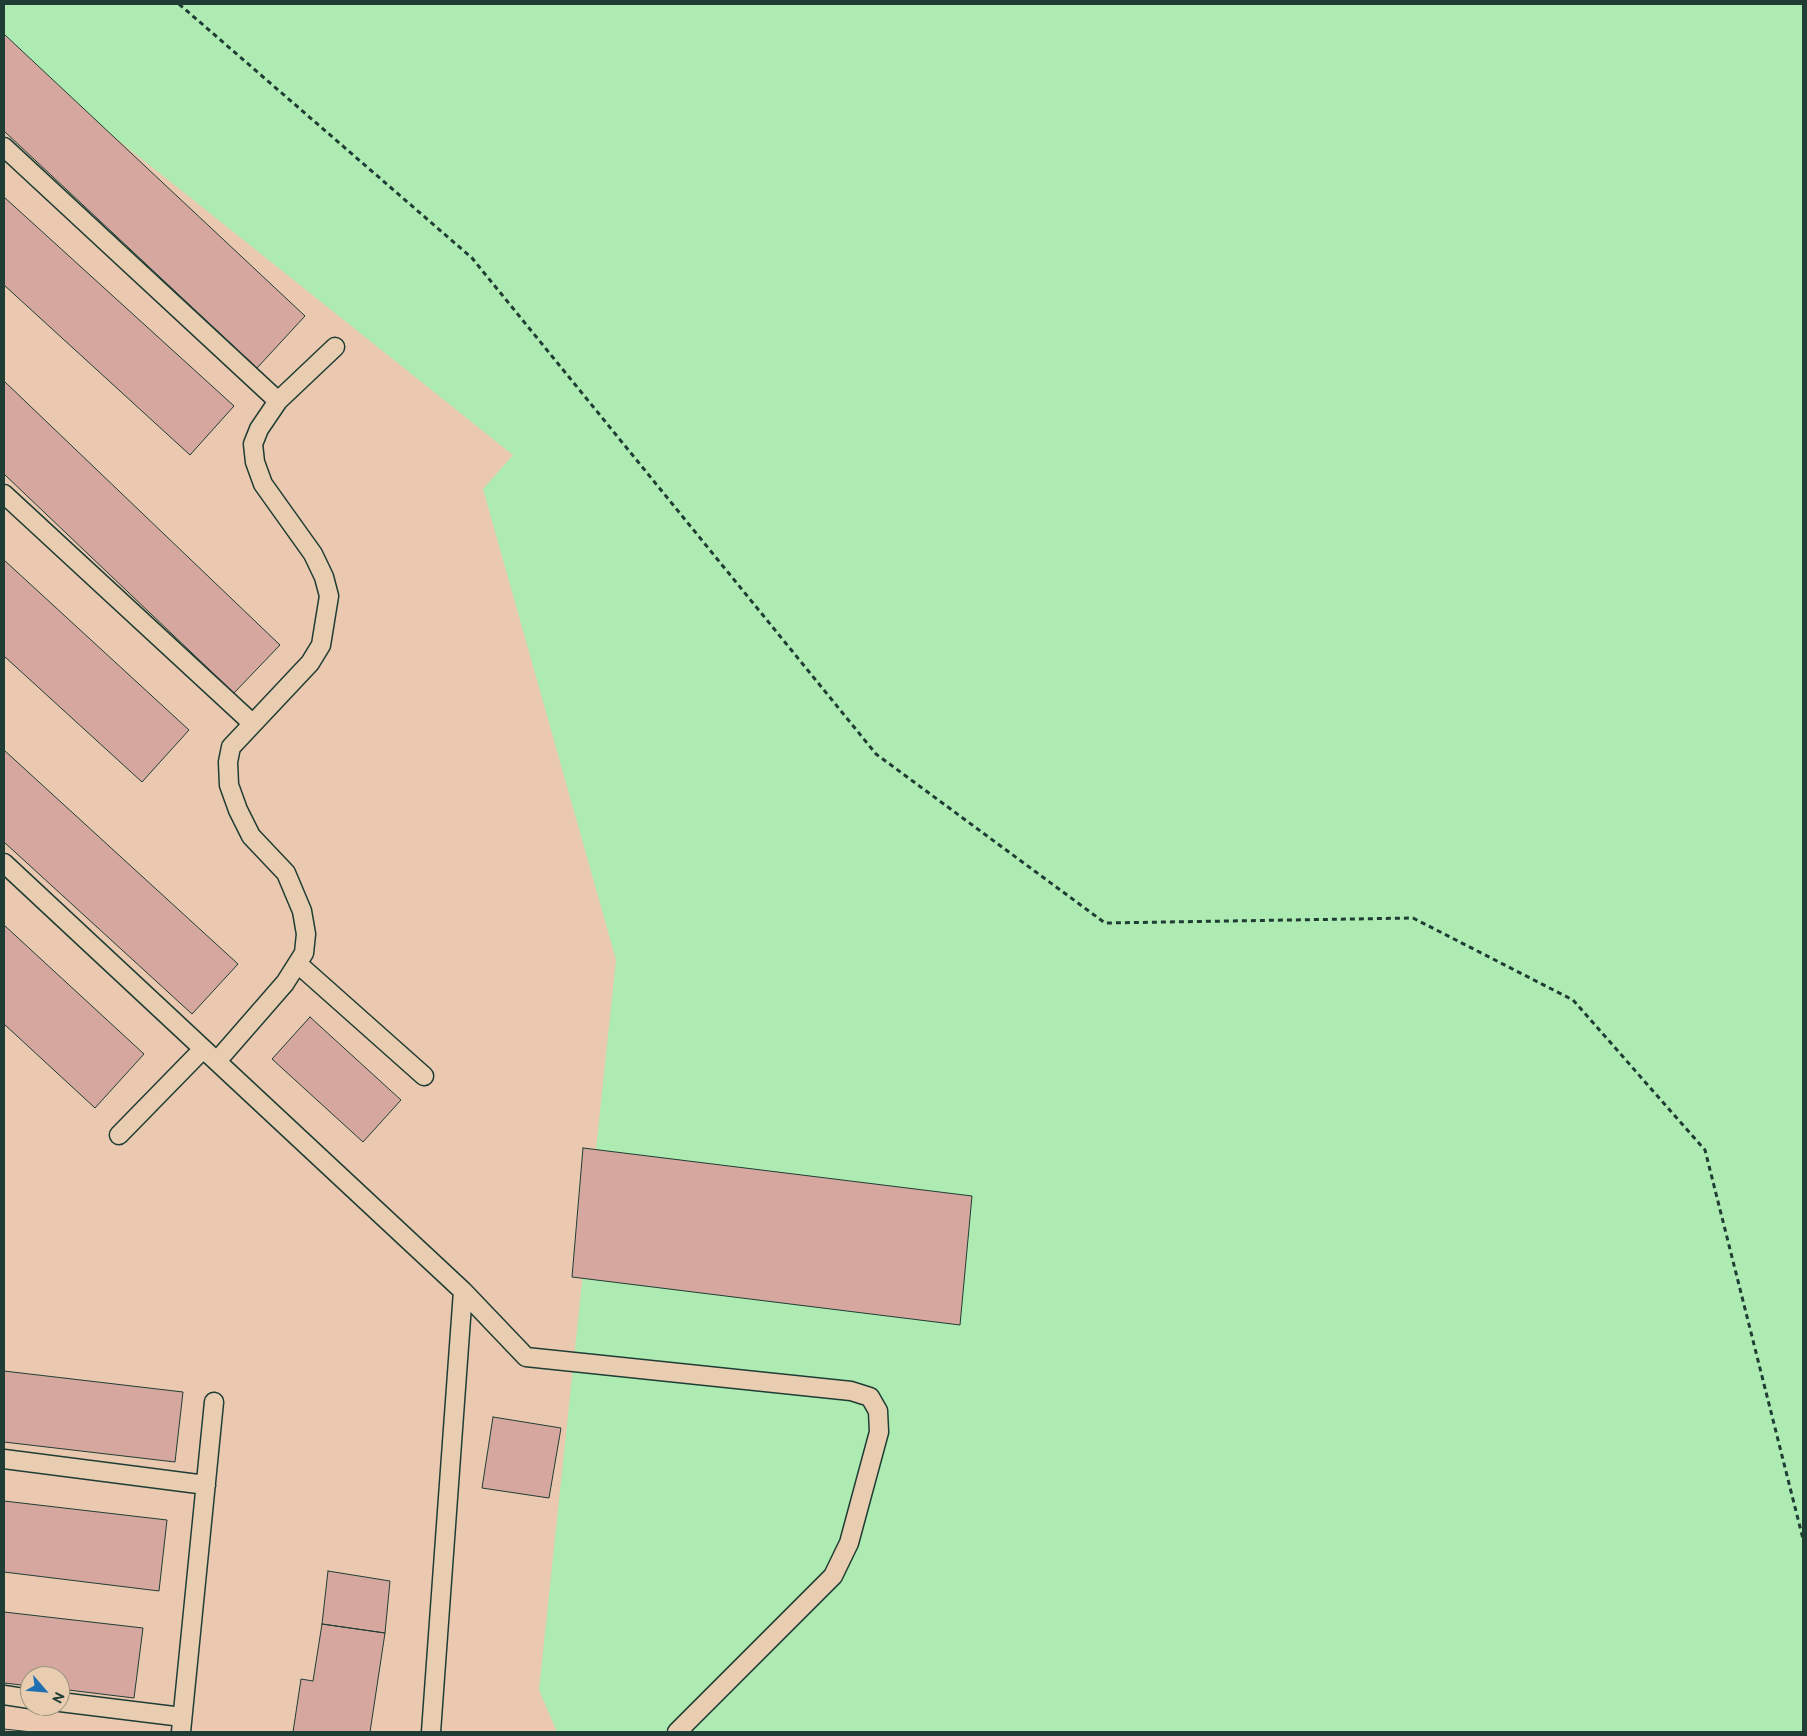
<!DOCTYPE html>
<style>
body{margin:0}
#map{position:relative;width:1807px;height:1736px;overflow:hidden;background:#ebc9b0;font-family:"Balsamiq Sans",sans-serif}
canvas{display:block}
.frame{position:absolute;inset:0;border:5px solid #1f3d34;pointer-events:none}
.north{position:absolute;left:20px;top:1666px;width:50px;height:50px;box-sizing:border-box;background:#e9cdb0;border:1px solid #98937e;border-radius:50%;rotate:117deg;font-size:14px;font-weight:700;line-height:20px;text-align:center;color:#1f3d34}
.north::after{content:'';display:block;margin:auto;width:18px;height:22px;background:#1f6fb2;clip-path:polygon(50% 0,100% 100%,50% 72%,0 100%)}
</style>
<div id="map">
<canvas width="1807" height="1736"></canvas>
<div class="frame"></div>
<div class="north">N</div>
</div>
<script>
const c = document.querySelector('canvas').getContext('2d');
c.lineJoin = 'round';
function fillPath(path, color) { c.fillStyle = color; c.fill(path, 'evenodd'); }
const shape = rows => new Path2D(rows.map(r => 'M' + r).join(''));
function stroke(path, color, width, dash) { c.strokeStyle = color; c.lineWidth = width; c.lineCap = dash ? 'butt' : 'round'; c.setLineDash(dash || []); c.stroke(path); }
const green = shape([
 [4,4,1803,4,1803,1732,557,1732,539,1690,616,960,483,489,513,455,4,49]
]);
const building = shape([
 [4,34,305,316,257,368,4,131,4,34],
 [4,197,234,406,190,455,4,285,4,197],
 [4,381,280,645,234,693,4,474,4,381],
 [4,560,189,730,142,782,4,656,4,560],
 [4,750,238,964,192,1014,4,842,4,750],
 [4,925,144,1054,95,1108,4,1024,4,925],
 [310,1017,401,1100,363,1142,272,1059,310,1017],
 [583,1148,972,1196,960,1325,572,1277,583,1148],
 [4,1371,183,1392,175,1462,4,1442,4,1371],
 [493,1417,561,1428,549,1498,482,1488,493,1417],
 [4,1501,167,1520,159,1591,4,1572,4,1501],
 [328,1571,390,1581,385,1633,322,1624,328,1571],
 [4,1612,143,1628,134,1698,60,1689,60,1676,30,1676,30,1686,4,1683,4,1612],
 [322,1624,385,1633,370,1732,293,1732,301,1679,313,1681,322,1624],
 [4,1729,32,1732,4,1732,4,1729]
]);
const path = shape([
 [179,4,472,258,876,754,1105,923,1413,918,1573,1000,1705,1150,1803,1539]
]);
const service = shape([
 [4,147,278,401],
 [4,494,252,723],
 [4,863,463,1291,431,1732],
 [298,964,424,1076],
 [217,1061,285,983,304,953,306,934,302,911,286,873,251,836,238,810,229,785,228,762,231,747,310,663,321,645,329,596,324,577,313,554,263,484,255,462,253,444,259,429,278,401,335,347],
 [119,1135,203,1049],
 [463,1291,526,1357,851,1391,870,1397,878,1411,879,1432,849,1543,833,1576,677,1732],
 [4,1459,206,1485],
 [4,1695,30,1699],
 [60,1702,182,1717],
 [181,1732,214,1402]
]);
fillPath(green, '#aeebb2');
fillPath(building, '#d5a79e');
stroke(building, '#1f3d34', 1);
stroke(service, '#1f3d34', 21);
stroke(path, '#1f3d34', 3, [5, 4]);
stroke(service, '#e9cdb0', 18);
</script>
